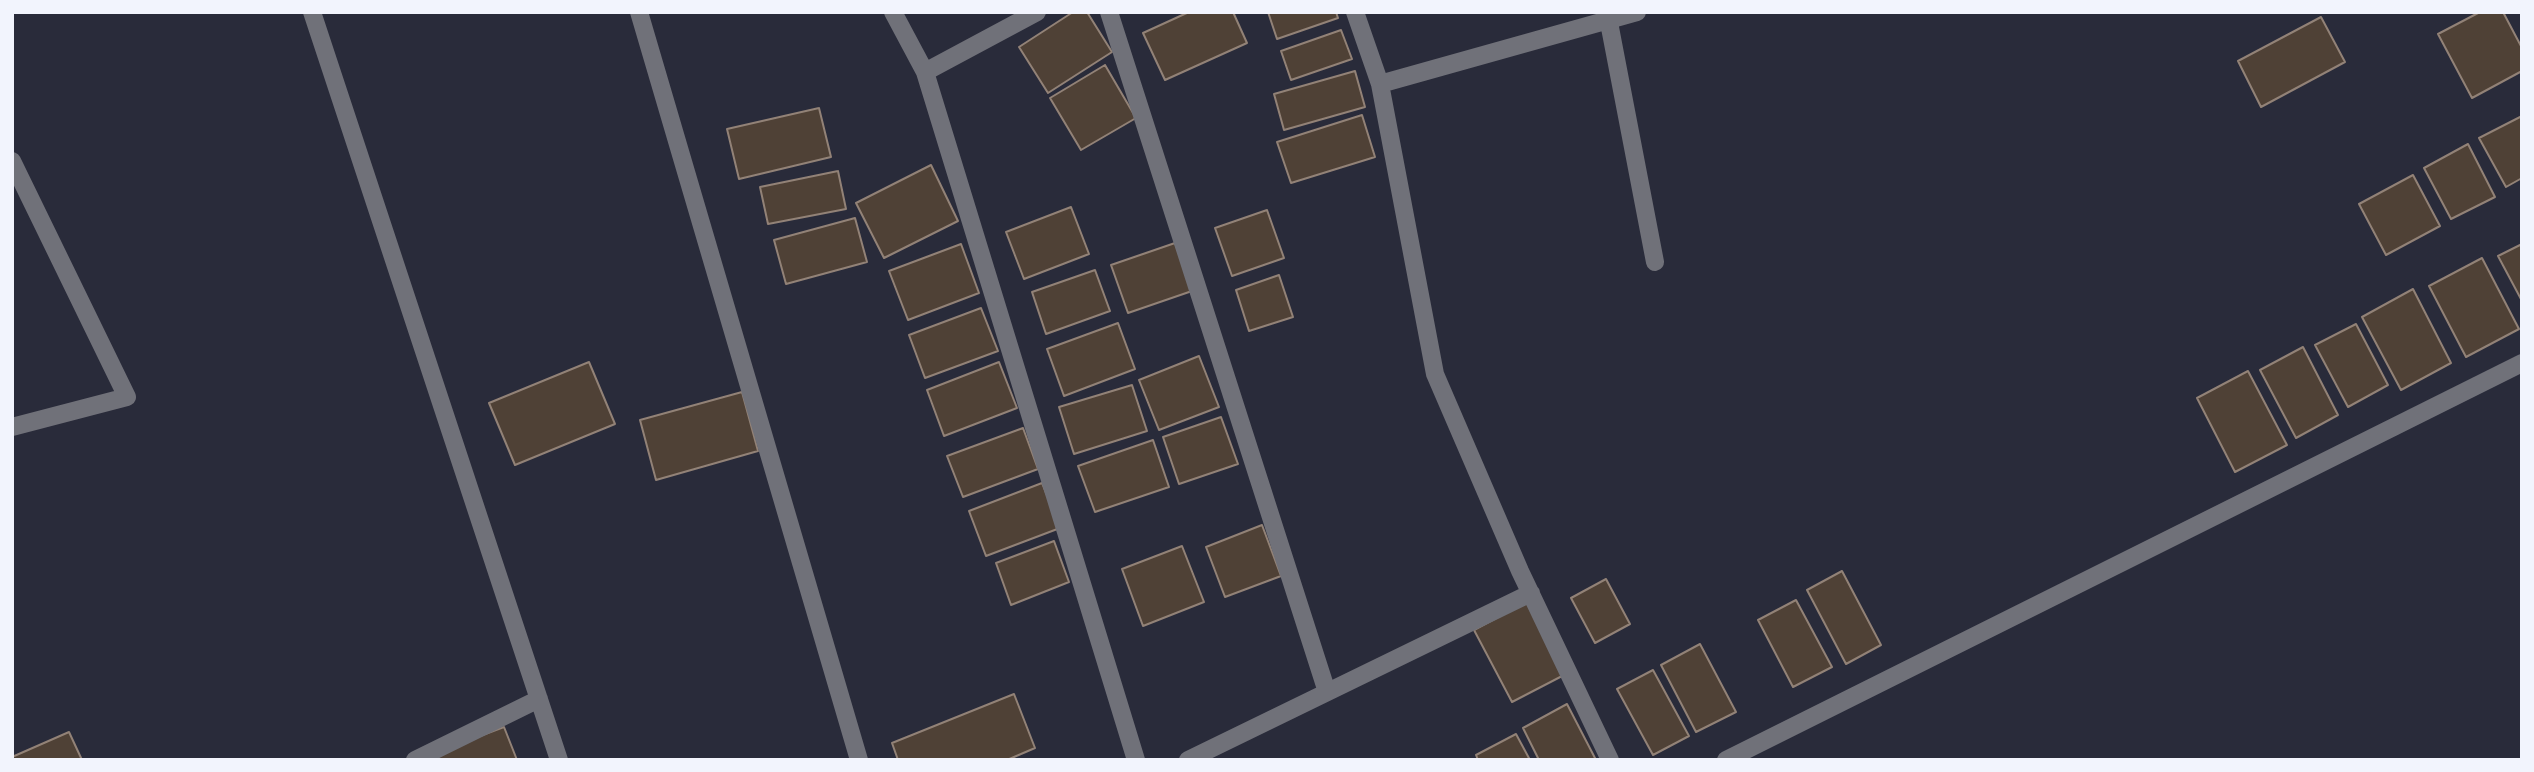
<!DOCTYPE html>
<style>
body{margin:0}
#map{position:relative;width:2534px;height:772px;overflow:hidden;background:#292b3a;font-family:Karla,sans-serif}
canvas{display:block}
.frame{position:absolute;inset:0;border:14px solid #f2f4fd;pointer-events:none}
</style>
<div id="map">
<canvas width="2534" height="772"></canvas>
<div class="frame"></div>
</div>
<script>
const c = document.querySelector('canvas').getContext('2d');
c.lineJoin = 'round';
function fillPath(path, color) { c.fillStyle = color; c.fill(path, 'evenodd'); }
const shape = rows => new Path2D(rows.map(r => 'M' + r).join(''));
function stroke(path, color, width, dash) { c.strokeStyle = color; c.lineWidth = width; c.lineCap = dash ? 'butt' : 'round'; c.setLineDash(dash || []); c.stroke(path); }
const building = shape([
 [1073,12,1087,12,1112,52,1048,93,1019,47,1073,12],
 [1189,12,1233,12,1247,43,1165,80,1143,33,1189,12],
 [1268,12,1336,12,1338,18,1277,39,1268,12],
 [2480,12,2503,12,2522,48,2522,71,2472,98,2438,34,2480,12],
 [2321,17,2345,62,2261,107,2238,61,2321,17],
 [1341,30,1352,59,1291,80,1281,51,1341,30],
 [1105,65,1136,118,1081,150,1050,98,1105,65],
 [1355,71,1365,107,1284,130,1274,94,1355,71],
 [819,108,831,157,739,179,727,129,819,108],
 [1362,115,1375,157,1291,183,1277,142,1362,115],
 [2522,116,2522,178,2506,187,2479,138,2522,116],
 [2468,144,2495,197,2451,219,2424,168,2468,144],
 [931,165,958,221,884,258,856,203,931,165],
 [838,171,846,209,768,224,760,187,838,171],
 [2413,175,2440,226,2386,255,2359,204,2413,175],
 [1071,207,1089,254,1024,279,1006,232,1071,207],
 [1267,210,1284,258,1232,276,1215,228,1267,210],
 [855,218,867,262,786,284,774,240,855,218],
 [1175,243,1192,291,1128,313,1111,265,1175,243],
 [961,244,979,293,908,320,889,271,961,244],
 [2522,244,2522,301,2498,256,2522,244],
 [2482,258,2519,329,2466,357,2429,286,2482,258],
 [1095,270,1110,311,1046,334,1032,292,1095,270],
 [1279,275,1293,317,1249,331,1236,290,1279,275],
 [2413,289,2451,363,2401,390,2362,317,2413,289],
 [981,308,998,351,925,378,909,335,981,308],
 [1118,323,1135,369,1064,396,1047,349,1118,323],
 [2356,324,2388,385,2348,407,2315,345,2356,324],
 [2303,347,2338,415,2296,438,2260,370,2303,347],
 [1199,356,1219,407,1159,430,1139,380,1199,356],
 [589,362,615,424,515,465,489,403,589,362],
 [999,362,1017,408,944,436,927,390,999,362],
 [2248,371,2287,445,2235,472,2197,398,2248,371],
 [1132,385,1147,431,1074,454,1059,407,1132,385],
 [742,392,758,451,656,480,640,420,742,392],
 [1221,417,1238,464,1179,484,1163,437,1221,417],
 [1023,428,1038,469,963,497,947,456,1023,428],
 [1153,440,1169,487,1095,512,1078,466,1153,440],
 [1042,483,1060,528,986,556,969,511,1042,483],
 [1262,525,1281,576,1225,597,1206,547,1262,525],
 [1054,541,1069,582,1011,605,996,563,1054,541],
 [1182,546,1204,602,1143,626,1122,569,1182,546],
 [1842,571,1881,645,1846,664,1807,590,1842,571],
 [1606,579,1630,624,1595,643,1571,598,1606,579],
 [1796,600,1832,667,1793,687,1758,620,1796,600],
 [1528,601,1566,674,1512,702,1474,630,1528,601],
 [1700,644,1736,712,1696,732,1661,665,1700,644],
 [1653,670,1689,736,1653,755,1617,689,1653,670],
 [1014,694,1035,748,1007,760,898,760,892,743,1014,694],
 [1567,704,1596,760,1539,760,1523,728,1567,704],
 [504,727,517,760,429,760,427,756,504,727],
 [69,732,82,760,12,760,12,757,69,732],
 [1516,734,1530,760,1478,760,1476,755,1516,734]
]);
const minor = shape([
 [312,12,559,760],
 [639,12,859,760],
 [893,12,925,72,1136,760],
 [1109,12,1327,692],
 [1355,12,1380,84,1637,12],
 [1607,12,1655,262],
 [925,72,1037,12],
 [1380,84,1435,374,1520,571,1610,760],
 [12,161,127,397,12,427],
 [415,760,539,699],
 [1188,760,1531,593],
 [1726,760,2522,363]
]);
fillPath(building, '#4f4136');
stroke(building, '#928277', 2);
stroke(minor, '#707179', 18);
</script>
